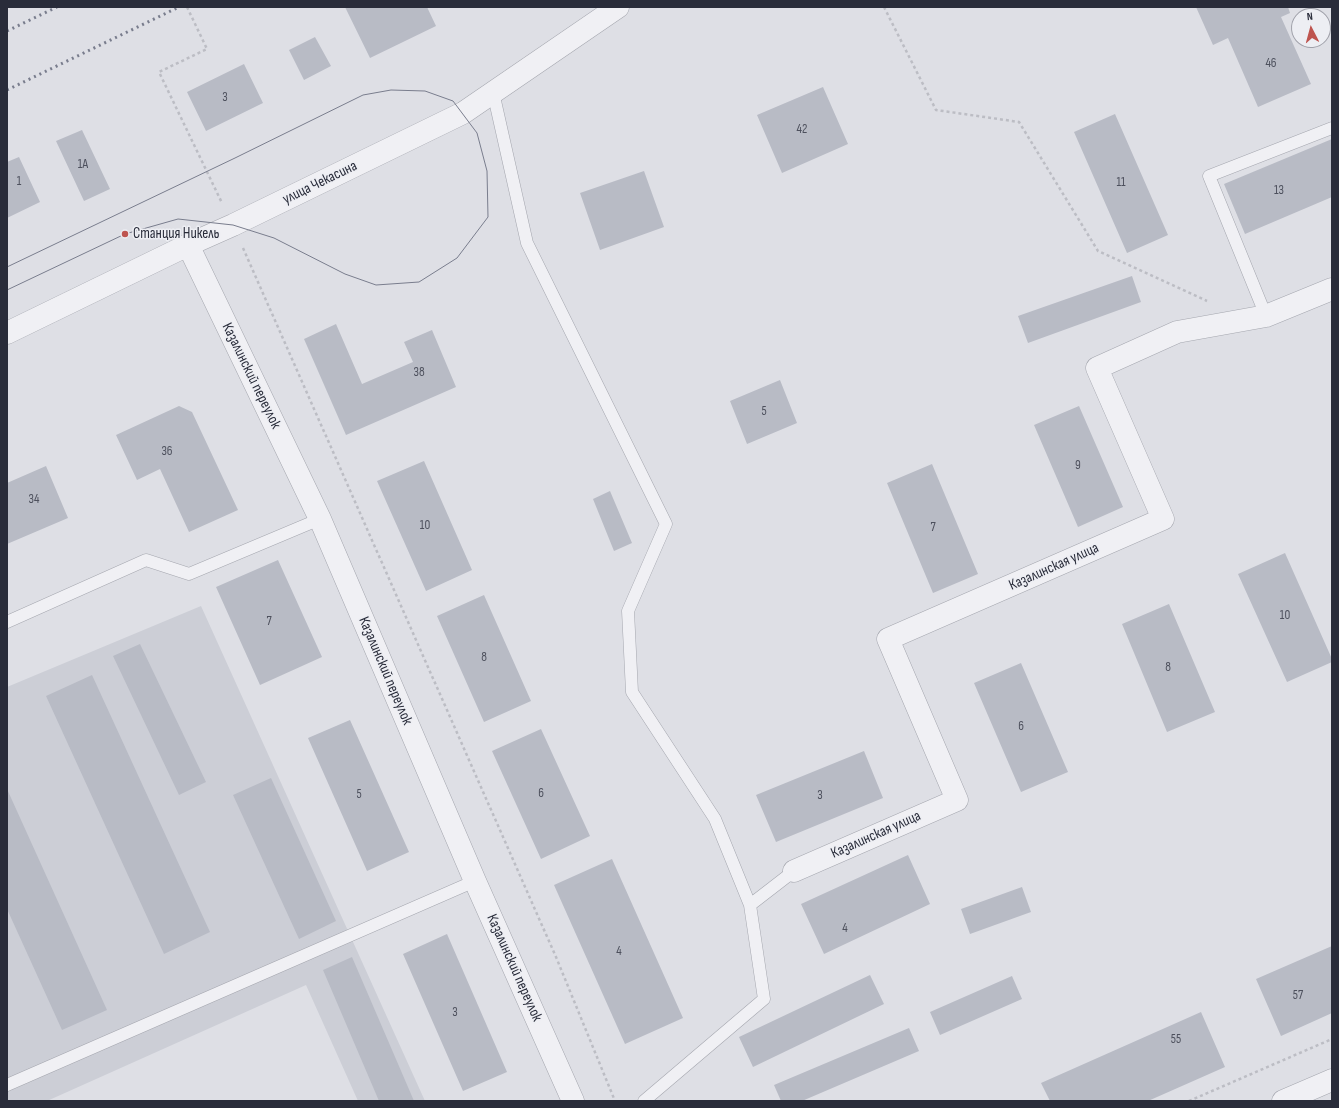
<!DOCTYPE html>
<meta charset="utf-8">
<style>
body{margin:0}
#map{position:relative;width:1339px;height:1108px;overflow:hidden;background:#dedfe5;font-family:"Sofia Sans Condensed",sans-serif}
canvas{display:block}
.frame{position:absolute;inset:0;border:8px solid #292c3a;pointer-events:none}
.north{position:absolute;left:1291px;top:8px;width:40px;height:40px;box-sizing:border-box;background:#edeef3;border:1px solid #9fa0a9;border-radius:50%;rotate:354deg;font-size:11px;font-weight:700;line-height:16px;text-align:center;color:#292c3a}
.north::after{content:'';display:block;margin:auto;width:14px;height:18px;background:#be544f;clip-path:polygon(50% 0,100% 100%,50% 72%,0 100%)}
</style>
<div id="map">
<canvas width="1339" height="1108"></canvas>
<div class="frame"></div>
<div class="north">N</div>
</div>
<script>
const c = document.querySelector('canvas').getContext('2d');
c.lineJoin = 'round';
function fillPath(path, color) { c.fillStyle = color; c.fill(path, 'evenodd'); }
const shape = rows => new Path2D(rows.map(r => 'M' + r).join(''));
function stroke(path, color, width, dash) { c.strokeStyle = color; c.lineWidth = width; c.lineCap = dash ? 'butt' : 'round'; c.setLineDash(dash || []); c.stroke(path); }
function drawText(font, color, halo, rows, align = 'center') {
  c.font = font + ' "Sofia Sans Condensed",sans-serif'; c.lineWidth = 3; c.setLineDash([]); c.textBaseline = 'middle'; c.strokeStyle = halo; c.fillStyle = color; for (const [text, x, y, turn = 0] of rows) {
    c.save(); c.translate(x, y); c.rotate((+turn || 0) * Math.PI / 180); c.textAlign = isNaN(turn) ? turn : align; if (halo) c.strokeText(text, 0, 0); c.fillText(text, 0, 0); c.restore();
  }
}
const built = shape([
 [201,606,425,1101,358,1101,306,985,47,1101,7,1101,7,687]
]);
const building = shape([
 [345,7,427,7,436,26,370,58],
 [1196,7,1288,7,1290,13,1281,17,1311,84,1258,107,1228,38,1213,45],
 [315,37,331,66,304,80,289,50],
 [244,64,263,103,206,131,187,92],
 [823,87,848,144,782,173,757,115],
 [1115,114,1168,235,1127,253,1074,132],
 [82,130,110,189,84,201,56,141],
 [1332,139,1332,197,1245,234,1224,184],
 [19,157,40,202,7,218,7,162],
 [644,171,664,227,600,250,580,193],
 [1132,276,1141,302,1028,343,1018,316],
 [336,324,362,384,413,362,404,342,432,330,456,387,346,435,304,339],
 [780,380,797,423,747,444,730,401],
 [179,406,192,412,238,510,189,532,160,469,137,480,116,435],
 [1079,406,1123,507,1078,527,1034,425],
 [424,461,472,570,426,591,377,481],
 [932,464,978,574,933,593,887,483],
 [46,466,68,518,7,544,7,483],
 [610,491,632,543,614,551,593,499],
 [1285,553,1332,659,1332,662,1287,682,1238,574],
 [278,560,322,657,260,685,216,587],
 [484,595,531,701,484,722,437,616],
 [1169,604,1215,712,1167,732,1122,624],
 [140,644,206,782,179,795,113,656],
 [1021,663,1068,772,1021,792,974,683],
 [92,675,210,932,164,954,46,696],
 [350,720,409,852,367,871,308,738],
 [541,729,590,836,541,859,492,751],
 [864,751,883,798,776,842,756,795],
 [271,778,336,921,299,939,233,795],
 [7,789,107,1010,62,1030,7,909],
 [908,855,930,904,824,954,801,904],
 [612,859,683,1018,625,1044,554,885],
 [1022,887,1031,912,970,934,961,909],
 [447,934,507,1072,463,1091,403,954],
 [1332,946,1332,1013,1281,1036,1256,979],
 [352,957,414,1101,379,1101,323,970],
 [870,975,884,1004,753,1067,739,1037],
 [1012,976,1022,999,940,1035,930,1012],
 [1201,1012,1225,1067,1148,1101,1050,1101,1041,1083],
 [909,1028,919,1051,802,1101,781,1101,774,1085]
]);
const path = shape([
 [187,7,207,49,159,72,222,203],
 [884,7,936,110,1019,122,1098,251,1207,301],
 [243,248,556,957,615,1101],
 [1189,1101,1332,1039]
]);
const service = shape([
 [493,92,527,243,666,524,628,611,632,692,715,819,750,905],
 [1266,316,1209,176,1332,128],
 [7,622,146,560,189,574,320,519],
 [7,1085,475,881],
 [644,1101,764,999,750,905,794,871]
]);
const minor = shape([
 [188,245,320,519,475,881,573,1101],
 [7,333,188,245,233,225,463,113,618,7],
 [794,871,957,800,888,639,1163,519,1097,368,1177,332,1266,316,1332,289],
 [1283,1101,1332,1080]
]);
const tram = shape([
 [7,267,235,158,363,95,391,90,425,91,453,101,477,133,487,171,488,217,457,258,419,282,376,285,345,274,274,238,233,225,178,219,125,234,7,290]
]);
const rail = shape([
 [7,31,57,7],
 [7,90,179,7]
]);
const markers = [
 [125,234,4,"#be544f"]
];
const numberNames = [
 ["46",1271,64],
 ["3",225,98],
 ["42",802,130],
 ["1А",83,165],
 ["1",19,182],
 ["11",1121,183],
 ["13",1279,191],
 ["38",419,373],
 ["5",764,412],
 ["36",167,452],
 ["9",1078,466],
 ["34",34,500],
 ["10",425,526],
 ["7",933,528],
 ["10",1285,616],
 ["7",269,622],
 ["8",484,658],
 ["8",1168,668],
 ["6",1021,727],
 ["6",541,794],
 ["5",359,795],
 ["3",820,796],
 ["4",845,929],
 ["4",619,952],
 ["57",1298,996],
 ["3",455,1013],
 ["55",1176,1040]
];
const streetNames = [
 ["улица Чекасина",320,183,-26],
 ["Казалинский переулок",251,376,64],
 ["Казалинская улица",1054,567,-24],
 ["Казалинский переулок",385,671,67],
 ["Казалинская улица",876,835,-24],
 ["Казалинский переулок",514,968,66]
];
const poiNames = [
 ["Станция Никель",133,234]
];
fillPath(built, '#ccced6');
fillPath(building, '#b8bbc5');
stroke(service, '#a4a6ae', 13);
stroke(minor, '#a4a6ae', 23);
stroke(path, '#bcbdc4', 2.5, [3, 3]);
stroke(service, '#f0f0f4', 12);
stroke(minor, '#f0f0f4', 22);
stroke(tram, '#797d8d', 1);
stroke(rail, '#797d8d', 3, [2, 4]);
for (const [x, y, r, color] of markers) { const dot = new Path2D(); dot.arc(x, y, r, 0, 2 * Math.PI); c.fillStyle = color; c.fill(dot); stroke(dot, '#edeef3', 1.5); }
drawText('13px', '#4d505d', null, numberNames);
drawText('15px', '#292c3a', '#edeef3', streetNames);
drawText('15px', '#292c3a', '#edeef3', poiNames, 'left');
</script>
